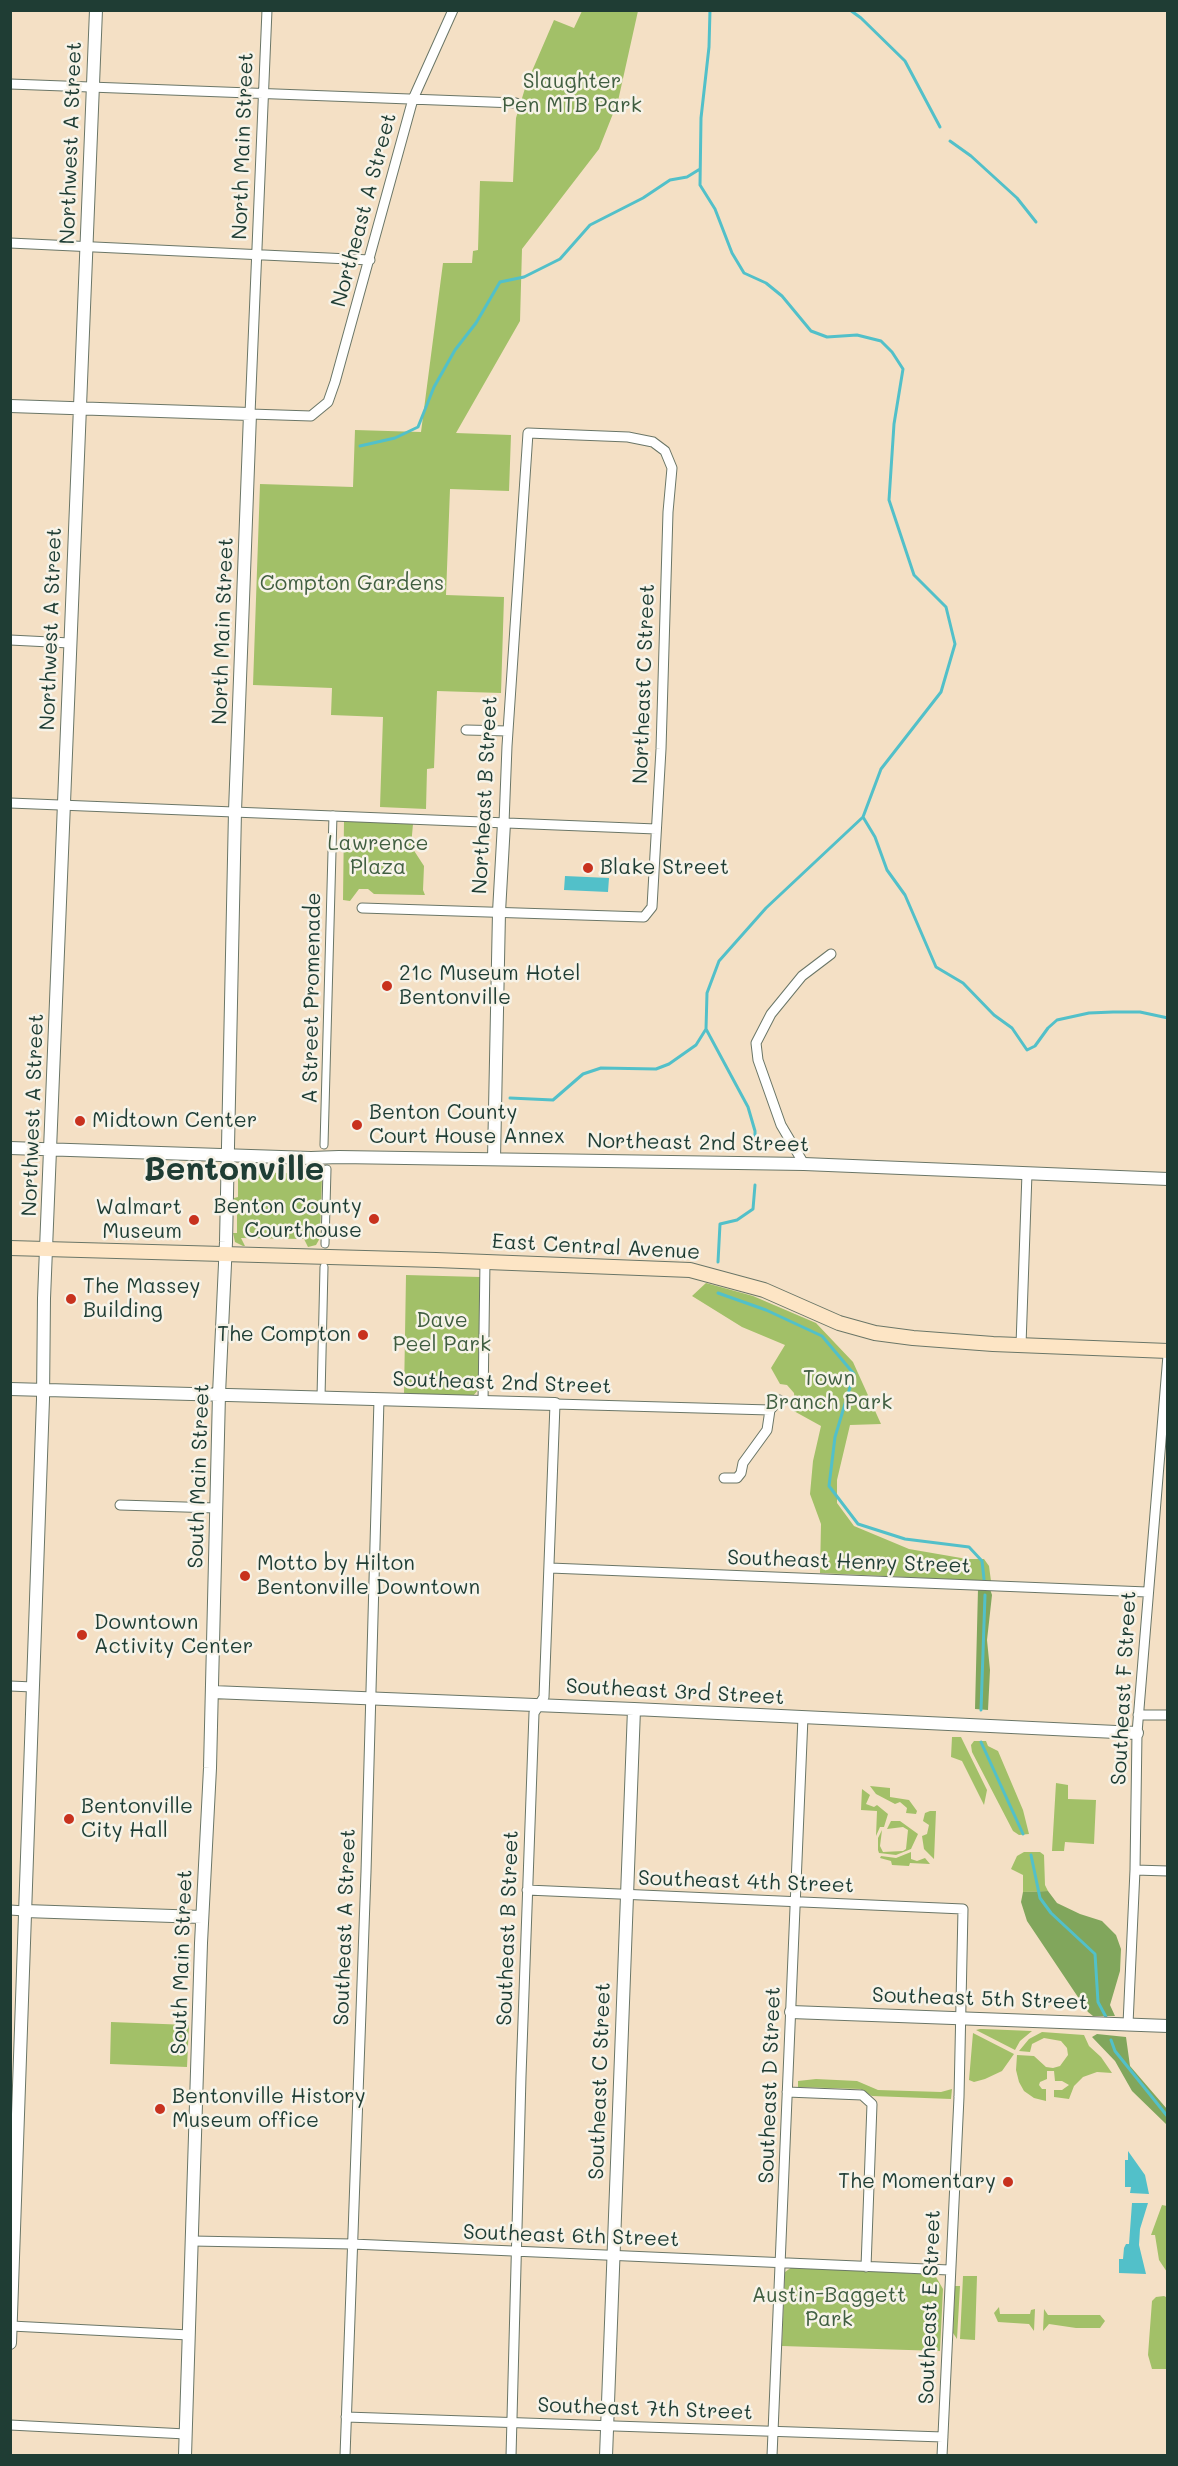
<!DOCTYPE html>
<style>
body{margin:0}
#map{position:relative;width:1178px;height:2466px;overflow:hidden;background:#f4e0c5;font-family:Mali,sans-serif}
canvas{display:block}
.frame{position:absolute;inset:0;border:12px solid #1f3d34;pointer-events:none}
</style>
<div id="map">
<canvas width="1178" height="2466"></canvas>
<div class="frame"></div>
</div>
<script>
const c = document.querySelector('canvas').getContext('2d');
c.lineJoin = 'round';
function fillPath(path, color) { c.fillStyle = color; c.fill(path, 'evenodd'); }
const shape = rows => new Path2D(rows.map(r => 'M' + r).join(''));
function stroke(path, color, width, dash) { c.strokeStyle = color; c.lineWidth = width; c.lineCap = dash ? 'butt' : 'round'; c.setLineDash(dash || []); c.stroke(path); }
function drawText(font, color, halo, rows, align = 'center') {
  c.font = font + ' Mali,sans-serif'; c.lineWidth = 5; c.setLineDash([]); c.textBaseline = 'middle'; c.strokeStyle = halo; c.fillStyle = color; for (const [text, x, y, turn = 0] of rows) {
    c.save(); c.translate(x, y); c.rotate((+turn || 0) * Math.PI / 180); c.textAlign = isNaN(turn) ? turn : align; if (halo) c.strokeText(text, 0, 0); c.fillText(text, 0, 0); c.restore();
  }
}
const green = shape([
 [582,11,638,11,618,101,599,149,522,249,520,321,456,433,511,435,509,491,450,489,446,595,504,597,501,693,437,691,434,768,427,769,426,809,380,807,383,717,331,715,332,688,253,685,260,484,353,487,355,430,421,432,443,263,472,263,473,251,478,250,480,181,513,182,516,118,526,85,554,20,574,28],
 [344,821,413,824,411,846,424,866,423,890,425,895,374,894,368,889,359,889,350,901,343,900],
 [248,1164,252,1172,314,1174,309,1165,319,1169,322,1176,320,1238,316,1245,308,1247,304,1239,241,1238,245,1246,243,1246,235,1242,233,1233,237,1233,237,1211,234,1209,234,1198,238,1197,238,1175,235,1173,241,1165],
 [406,1275,480,1277,478,1390,473,1396,404,1395],
 [706,1283,753,1296,816,1323,853,1362,881,1424,850,1425,837,1480,837,1503,854,1526,909,1549,967,1559,984,1559,989,1566,991,1581,820,1573,821,1524,810,1494,813,1461,821,1426,792,1410,795,1404,794,1393,787,1385,780,1384,771,1368,785,1345,742,1327,692,1296],
 [952,1737,961,1737,987,1790,984,1805,962,1761,951,1757],
 [974,1741,986,1741,988,1746,998,1751,1023,1810,1029,1834,1019,1835,1013,1831,972,1752,971,1745],
 [1056,1783,1068,1785,1068,1799,1096,1800,1094,1844,1065,1842,1064,1851,1052,1851],
 [870,1786,890,1788,890,1797,909,1800,917,1811,916,1814,906,1813,907,1808,900,1802,895,1804,876,1794],
 [862,1789,870,1795,866,1804,874,1807,877,1805,888,1814,884,1827,880,1827,876,1836,877,1811,861,1810],
 [930,1811,936,1811,934,1859,924,1849,922,1836,927,1834,929,1825,923,1821,925,1813],
 [891,1821,900,1821,918,1834,911,1849,896,1855,879,1853,878,1850,878,1838,882,1830,880,1846,883,1852,903,1851,906,1849,908,1830,903,1827,887,1829],
 [911,1852,911,1859,917,1861,925,1858,930,1864,910,1863,909,1866,892,1865,891,1861,880,1858,881,1856,896,1858],
 [1024,1852,1040,1852,1044,1855,1045,1885,1048,1891,1023,1892,1023,1875,1011,1869,1017,1856],
 [111,2022,189,2025,187,2067,110,2064],
 [980,2029,983,2029,1032,2031,1020,2041,1015,2050,976,2030],
 [1042,2032,1084,2035,1089,2046,1101,2057,1112,2073,1097,2072,1083,2077,1074,2086,1069,2099,1054,2097,1054,2090,1062,2090,1069,2085,1062,2081,1055,2081,1054,2071,1047,2071,1047,2079,1040,2082,1039,2085,1042,2089,1046,2089,1046,2101,1034,2098,1024,2091,1019,2082,1016,2070,1017,2055,1034,2056,1046,2067,1053,2068,1060,2066,1068,2055,1067,2048,1061,2041,1044,2038,1032,2044,1030,2052,1019,2051,1029,2039],
 [973,2033,1014,2054,1002,2071,985,2079,974,2082,969,2080],
 [816,2079,857,2081,878,2090,941,2092,952,2089,951,2099,872,2096,860,2089,798,2087,798,2081],
 [1162,2205,1167,2206,1167,2272,1159,2260,1155,2235,1151,2235],
 [792,2267,923,2274,936,2277,943,2289,940,2351,782,2346,785,2272],
 [963,2276,977,2276,975,2340,960,2339],
 [955,2286,960,2286,957,2339,953,2333],
 [1164,2296,1168,2298,1167,2369,1152,2369,1148,2355,1152,2301,1156,2297],
 [999,2307,1000,2314,1030,2314,1031,2310,1035,2309,1034,2331,1029,2324,998,2322,994,2313],
 [1044,2309,1048,2315,1100,2315,1105,2321,1100,2328,1076,2328,1049,2324,1043,2331]
]);
const forest = shape([
 [978,1589,990,1589,992,1595,987,1640,990,1670,988,1710,975,1709],
 [1048,1891,1057,1903,1080,1914,1102,1921,1116,1935,1121,1949,1120,1971,1110,2005,1115,2016,1093,2016,1088,2012,1027,1921,1021,1902,1023,1892],
 [1097,2034,1126,2037,1130,2066,1167,2109,1167,2125,1132,2091,1115,2061,1092,2037]
]);
const water = shape([
 [565,876,609,878,608,892,564,890],
 [1128,2151,1145,2175,1149,2194,1130,2193,1131,2187,1125,2187,1125,2160,1128,2160],
 [1132,2203,1148,2203,1140,2229,1139,2245,1146,2274,1119,2273,1119,2259,1123,2259,1124,2248,1126,2244,1129,2244]
]);
const stream = shape([
 [710,10,709,47,701,118,700,185,715,209,732,253,744,273,766,283,782,296,811,331,827,337,857,335,881,341,892,352,903,369,894,424,889,500,914,575,946,607,955,644,941,692,881,769,863,817,766,908,719,961,707,993,706,1029,748,1107,755,1131,755,1142],
 [850,10,861,18,905,61,940,127],
 [950,141,971,156,1017,198,1036,222],
 [360,446,395,438,418,427,434,387,455,350,476,323,500,282,524,277,560,259,590,225,643,198,670,180,687,177,700,169],
 [863,817,875,837,887,870,905,895,936,967,963,983,994,1015,1012,1028,1027,1050,1035,1046,1048,1028,1057,1020,1089,1013,1113,1012,1140,1012,1168,1018],
 [510,1098,553,1100,583,1074,601,1068,656,1069,669,1064,696,1045,706,1029],
 [718,1262,720,1224,737,1220,753,1209,755,1185],
 [718,1293,766,1310,822,1336,854,1374,835,1437,829,1486,858,1524,905,1539,969,1547,982,1561,984,1579],
 [981,1710,985,1595],
 [981,1742,1023,1834],
 [1031,1855,1040,1898,1051,1913,1095,1954,1098,2002,1106,2017],
 [1111,2040,1115,2051,1168,2117]
]);
const pedestrian = shape([
 [324,1145,333,815],
 [325,1244,327,1169],
 [321,1397,324,1267]
]);
const minor = shape([
 [267,10,250,414,311,416,328,402,335,382,413,99,453,10],
 [10,84,516,103],
 [10,243,370,260],
 [10,640,70,643],
 [466,730,508,731],
 [10,803,656,829],
 [362,908,644,917,652,907,661,749,668,512,672,468,665,451,653,442,628,437,528,433,507,746,504,823],
 [804,1164,781,1125,758,1060,756,1043,771,1014,802,976,831,954],
 [1021,1345,1027,1173],
 [483,1402,485,1261],
 [724,1478,737,1478,741,1473,743,1463,767,1430,770,1410],
 [120,1505,216,1508],
 [550,1568,1147,1592],
 [10,1686,33,1687],
 [1138,1715,1168,1715],
 [1135,1870,1168,1871],
 [527,1890,963,1909,959,2097,942,2456],
 [10,1910,25,1911],
 [1128,2024,1135,1870,1137,1733,1168,1355],
 [787,2092,862,2095,872,2104,866,2267],
 [192,2241,352,2244,949,2270],
 [11,2326,189,2335],
 [346,2417,943,2437],
 [10,2425,186,2434],
 [345,2456,366,1872,379,1399],
 [511,2456,521,2076,534,1713,544,1697,555,1404,770,1410,779,1400],
 [772,2456,803,1717]
]);
const tertiary = shape([
 [10,406,250,414,235,811,226,1242,219,1394,210,1768,201,1943,185,2456],
 [10,1148,311,1158,339,1157,804,1164,1168,1179],
 [494,1159,499,912,504,823],
 [10,1389,555,1404],
 [212,1692,634,1709,1137,1733],
 [25,1911,202,1917],
 [791,2012,1168,2026],
 [10,2343,43,1399,44,1298,96,10],
 [606,2456,634,1709]
]);
const secondary = shape([
 [10,1248,436,1260,690,1270,764,1290,839,1323,875,1333,913,1338,993,1344,1168,1351]
]);
const markers = [
 [588,868,6,"#c8321e"],
 [387,986,6,"#c8321e"],
 [80,1121,6,"#c8321e"],
 [357,1125,6,"#c8321e"],
 [374,1219,6,"#c8321e"],
 [194,1220,6,"#c8321e"],
 [71,1299,6,"#c8321e"],
 [363,1335,6,"#c8321e"],
 [245,1576,6,"#c8321e"],
 [82,1635,6,"#c8321e"],
 [69,1819,6,"#c8321e"],
 [160,2109,6,"#c8321e"],
 [1008,2182,6,"#c8321e"]
];
const parkNames = [
 ["Slaughter",572,82],
 ["Pen MTB Park",572,106],
 ["Compton Gardens",352,584],
 ["Lawrence",378,844],
 ["Plaza",378,868],
 ["Dave",442,1321],
 ["Peel Park",442,1345],
 ["Town",829,1379],
 ["Branch Park",829,1403],
 ["Austin-Baggett",829,2296],
 ["Park",829,2320]
];
const streetNames = [
 ["Northwest A Street",71,143,-88],
 ["North Main Street",243,146,-88],
 ["Northeast A Street",364,210,-75],
 ["Northwest A Street",51,629,-88],
 ["North Main Street",223,631,-88],
 ["Northeast C Street",644,684,-88],
 ["Northeast B Street",485,795,-87],
 ["A Street Promenade",312,998,-89],
 ["Northwest A Street",33,1115,-88],
 ["Northeast 2nd Street",698,1143,1],
 ["East Central Avenue",596,1247,3],
 ["Southeast 2nd Street",502,1383,2],
 ["South Main Street",199,1476,-88],
 ["Southeast Henry Street",849,1562,2],
 ["Southeast F Street",1124,1688,-87],
 ["Southeast 3rd Street",675,1692,3],
 ["Southeast 4th Street",746,1882,2],
 ["Southeast A Street",345,1927,-88],
 ["Southeast B Street",508,1928,-88],
 ["South Main Street",182,1962,-88],
 ["Southeast 5th Street",980,1999,2],
 ["Southeast C Street",600,2081,-88],
 ["Southeast D Street",770,2085,-88],
 ["Southeast 6th Street",571,2236,2],
 ["Southeast E Street",930,2307,-88],
 ["Southeast 7th Street",645,2409,2]
];
const poiNames = [
 ["Blake Street",600,868],
 ["21c Museum Hotel",399,974],
 ["Bentonville",399,998],
 ["Benton County",369,1113],
 ["Court House Annex",369,1137],
 ["Midtown Center",92,1121],
 ["Benton County",362,1207,"right"],
 ["Courthouse",362,1231,"right"],
 ["Walmart",182,1208,"right"],
 ["Museum",182,1232,"right"],
 ["The Massey",83,1287],
 ["Building",83,1311],
 ["The Compton",351,1335,"right"],
 ["Motto by Hilton",257,1564],
 ["Bentonville Downtown",257,1588],
 ["Downtown",94,1623],
 ["Activity Center",94,1647],
 ["Bentonville",81,1807],
 ["City Hall",81,1831],
 ["Bentonville History",172,2097],
 ["Museum office",172,2121],
 ["The Momentary",996,2182,"right"]
];
const townNames = [
 ["Bentonville",234,1170]
];
fillPath(green, '#a2c068');
fillPath(forest, '#81a65c');
fillPath(water, '#52c0c9');
stroke(stream, '#52c0c9', 3);
stroke(pedestrian, '#6a7667', 9);
stroke(minor, '#6a7667', 11);
stroke(tertiary, '#6a7667', 14);
stroke(secondary, '#6a7667', 16);
stroke(pedestrian, '#fff', 7);
stroke(minor, '#fff', 9);
stroke(tertiary, '#fff', 12);
stroke(secondary, '#fde5c5', 14);
for (const [x, y, r, color] of markers) { const dot = new Path2D(); dot.arc(x, y, r, 0, 2 * Math.PI); c.fillStyle = color; c.fill(dot); stroke(dot, '#f7f3e8', 2); }
drawText('21px', '#405e41', '#f7f3e8', parkNames);
drawText('21px', '#1f3d34', '#f7f3e8', streetNames);
drawText('21px', '#1f3d34', '#f7f3e8', poiNames, 'left');
drawText('bold 33px', '#1f3d34', '#f7f3e8', townNames);
</script>
